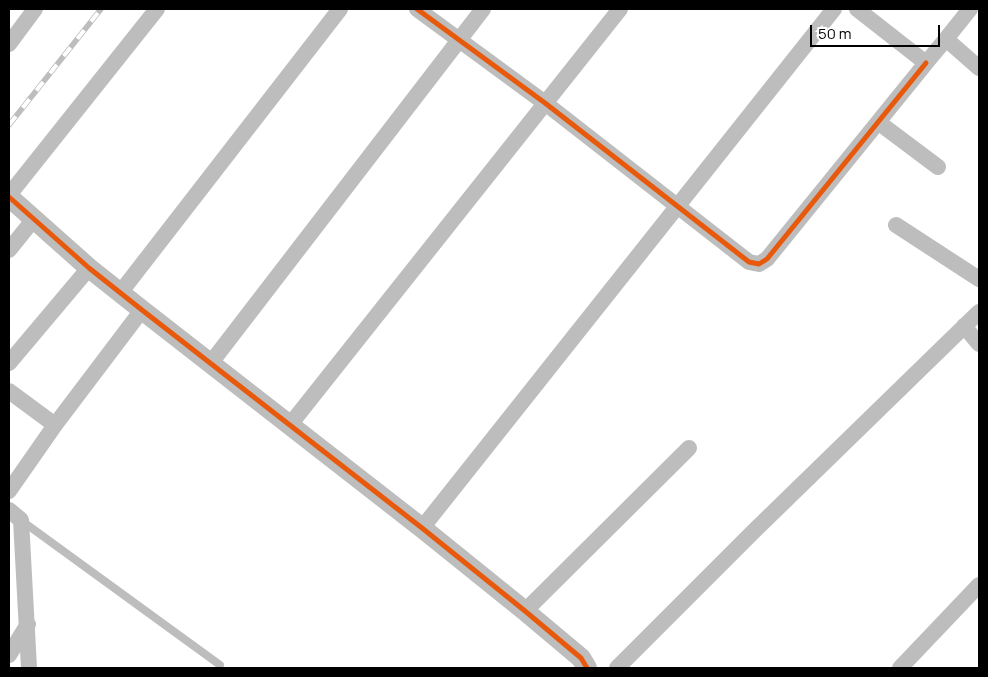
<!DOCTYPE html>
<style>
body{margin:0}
#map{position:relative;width:988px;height:677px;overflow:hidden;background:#fff;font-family:Manrope,sans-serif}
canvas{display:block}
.frame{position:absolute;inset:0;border:10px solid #000;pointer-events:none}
.scale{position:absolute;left:810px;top:25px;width:130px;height:22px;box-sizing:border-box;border:2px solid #000;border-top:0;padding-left:6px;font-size:15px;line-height:18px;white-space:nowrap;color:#000;-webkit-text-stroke:4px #fff;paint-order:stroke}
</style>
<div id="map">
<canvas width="988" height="677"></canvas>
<div class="frame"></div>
<div class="scale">50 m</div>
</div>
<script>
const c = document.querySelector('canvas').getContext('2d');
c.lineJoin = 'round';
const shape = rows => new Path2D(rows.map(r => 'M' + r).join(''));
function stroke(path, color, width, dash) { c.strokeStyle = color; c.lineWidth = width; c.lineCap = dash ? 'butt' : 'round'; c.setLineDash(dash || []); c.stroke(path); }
const service = shape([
 [22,521,220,665]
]);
const minor = shape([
 [417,9,545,103,749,262,759,264,767,259,926,63],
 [857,9,926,63,946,39,979,68],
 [946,39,970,9],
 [9,44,35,9],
 [878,122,938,167],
 [9,195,157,9],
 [896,225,979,279],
 [9,250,34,219],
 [120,293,340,9],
 [964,326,979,344],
 [9,363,89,268],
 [210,364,483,9],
 [9,391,55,425],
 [289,426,620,9],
 [9,491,55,425,142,310],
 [9,510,21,520,29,668],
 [422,528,834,9],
 [525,611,689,448],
 [9,655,28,624],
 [617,668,754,531,979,312],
 [900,668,979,585]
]);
const tertiary = shape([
 [9,197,89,268,142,310,422,528,525,611,581,658,587,668]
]);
const rail = shape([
 [9,125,101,9]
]);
const cycleway = shape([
 [417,9,545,103,749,262,759,264,767,259,926,63],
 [9,197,89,268,142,310,422,528,525,611,581,658,587,668]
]);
stroke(service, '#bdbdbd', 8);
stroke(minor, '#bdbdbd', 16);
stroke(tertiary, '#bdbdbd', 20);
stroke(rail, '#bdbdbd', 5.5);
stroke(rail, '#fff', 4, [11]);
stroke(cycleway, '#e8590c', 5);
</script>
